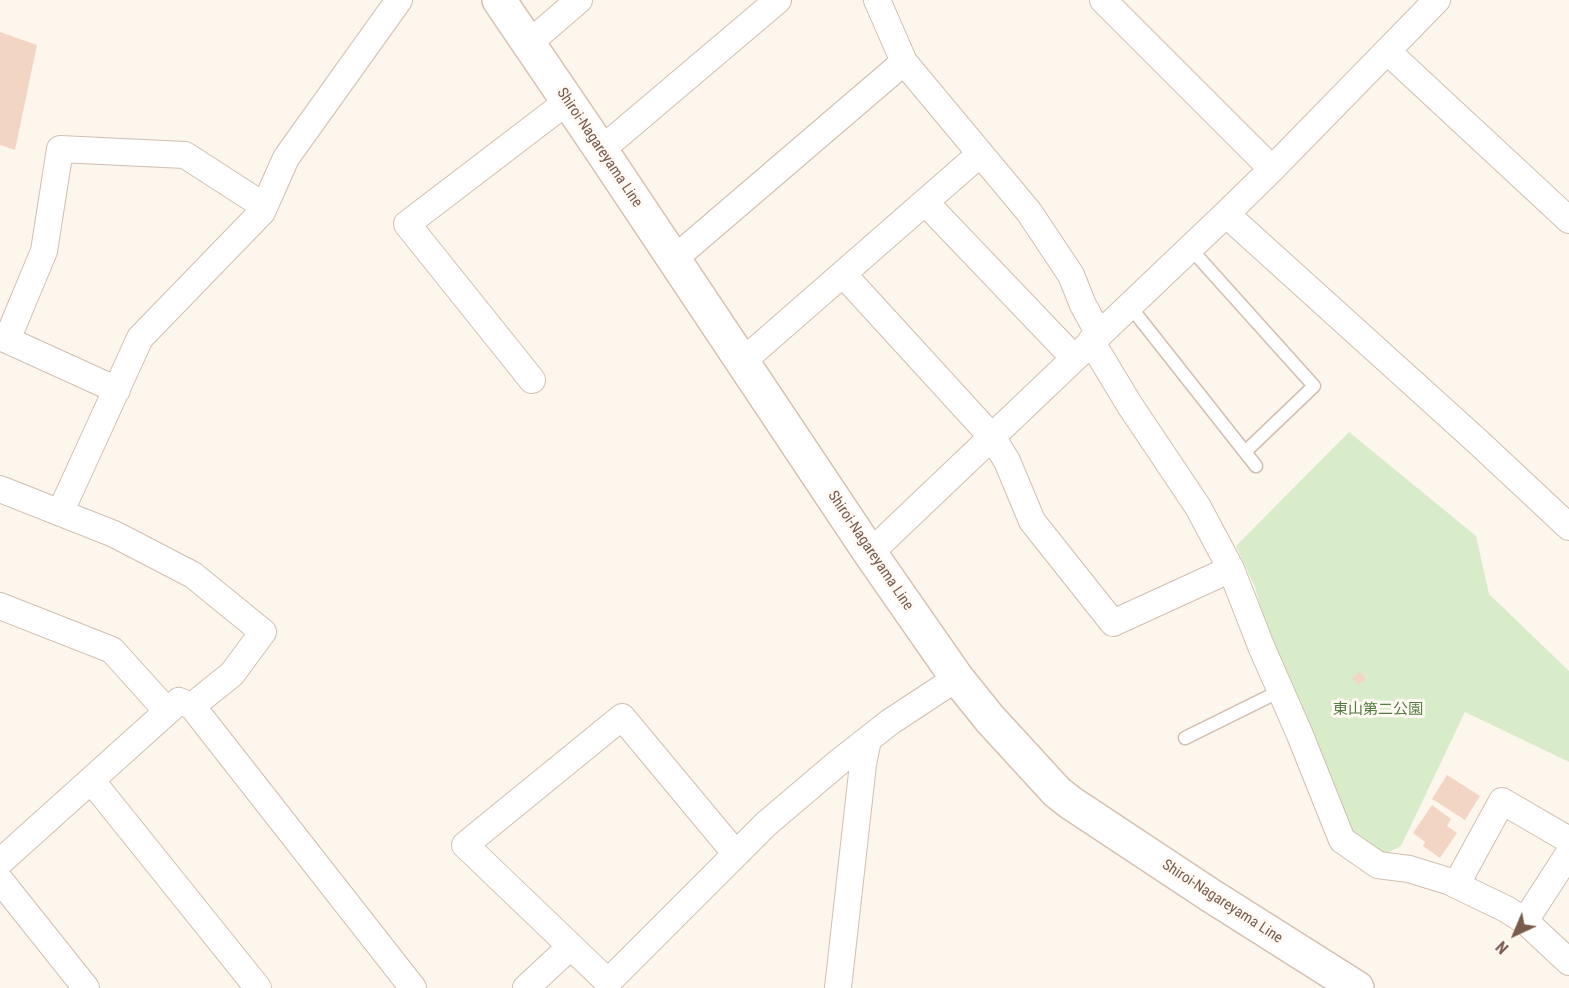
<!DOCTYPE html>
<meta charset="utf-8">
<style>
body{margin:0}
#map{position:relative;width:1569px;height:988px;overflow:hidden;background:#fdf6ec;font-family:"Roboto Condensed",sans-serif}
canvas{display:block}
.north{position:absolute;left:1485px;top:904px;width:60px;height:60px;-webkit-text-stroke:4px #fffaf3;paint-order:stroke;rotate:224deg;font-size:16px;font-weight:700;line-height:24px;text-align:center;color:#7a5c4d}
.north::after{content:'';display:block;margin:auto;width:21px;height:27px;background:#7a5c4d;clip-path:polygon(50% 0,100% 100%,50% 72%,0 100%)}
</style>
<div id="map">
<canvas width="1569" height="988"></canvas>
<div class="north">N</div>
</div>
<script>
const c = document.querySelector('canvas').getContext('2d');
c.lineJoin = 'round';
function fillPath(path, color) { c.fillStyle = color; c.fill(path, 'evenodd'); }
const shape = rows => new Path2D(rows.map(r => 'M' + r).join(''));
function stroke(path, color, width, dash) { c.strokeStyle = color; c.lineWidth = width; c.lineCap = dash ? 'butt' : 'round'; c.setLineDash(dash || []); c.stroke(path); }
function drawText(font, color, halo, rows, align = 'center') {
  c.font = font + ' "Roboto Condensed","Noto Sans JP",sans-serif'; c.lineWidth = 6; c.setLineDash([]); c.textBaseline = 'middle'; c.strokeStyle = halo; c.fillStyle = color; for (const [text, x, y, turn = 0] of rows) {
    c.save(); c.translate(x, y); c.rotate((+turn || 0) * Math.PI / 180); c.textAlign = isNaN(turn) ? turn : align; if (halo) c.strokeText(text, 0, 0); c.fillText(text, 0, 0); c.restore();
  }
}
const green = shape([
 [1349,432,1476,536,1489,594,1569,671,1569,762,1465,712,1401,846,1385,854,1344,826,1290,687,1260,606,1255,587,1236,546]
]);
const building = shape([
 [0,32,37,45,15,150,0,145],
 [1360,672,1366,679,1358,685,1352,678],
 [1447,775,1480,796,1465,820,1432,799],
 [1432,805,1451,819,1447,826,1457,833,1440,858,1423,846,1425,842,1413,833]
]);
const lane = shape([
 [1190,248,1314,386,1245,452],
 [1129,305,1256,466],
 [1185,738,1280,691]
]);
const street = shape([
 [877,0,904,62,1029,212,1071,275,1083,305,1099,334],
 [1103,0,1272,169],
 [528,44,579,0],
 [1387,51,1569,220],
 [601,150,778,0],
 [925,202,1074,358],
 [1226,214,1477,441,1569,527],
 [674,259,904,62],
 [843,274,992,437,1007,461,1032,521,1113,623,1231,569],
 [1091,341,1129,404,1198,507,1231,569,1261,646,1300,735,1342,840,1378,865,1409,869,1448,881,1506,909,1525,921,1569,962],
 [743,361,980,154],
 [532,380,407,224,568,101],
 [117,390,7,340,44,251,60,149,185,155,264,206],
 [0,489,114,534,193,575,263,632,232,674,192,706],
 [60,513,140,338,262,212,286,158,399,0],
 [870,553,1226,214,1272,169,1437,0],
 [0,606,112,650,167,711],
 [91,780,258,988],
 [736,854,622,717,465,845,608,982,766,824,839,762,890,722,957,678],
 [0,862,179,701,192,706,413,988],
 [0,880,86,988],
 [1456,885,1502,801,1569,840],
 [1525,921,1569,853],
 [526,988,570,947],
 [838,988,863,764,868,740]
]);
const secondary = shape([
 [499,0,601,150,870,553,957,678,990,719,1057,792,1071,803,1210,895,1357,988]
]);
const streetNames = [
 ["Shiroi-Nagareyama Line",599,148,56],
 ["Shiroi-Nagareyama Line",870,551,56],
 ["Shiroi-Nagareyama Line",1222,902,33]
];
const parkNames = [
 ["東山第二公園",1378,710]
];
fillPath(green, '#d8ecc9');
fillPath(building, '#f3d5c3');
stroke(lane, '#d1beb0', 15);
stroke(street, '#d1beb0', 28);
stroke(secondary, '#d6c0b0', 36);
stroke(lane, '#fff', 12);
stroke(street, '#fff', 26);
stroke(secondary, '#fff', 33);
drawText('15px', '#7a5c4d', '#fffaf3', streetNames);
drawText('15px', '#537a41', '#fffaf3', parkNames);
</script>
